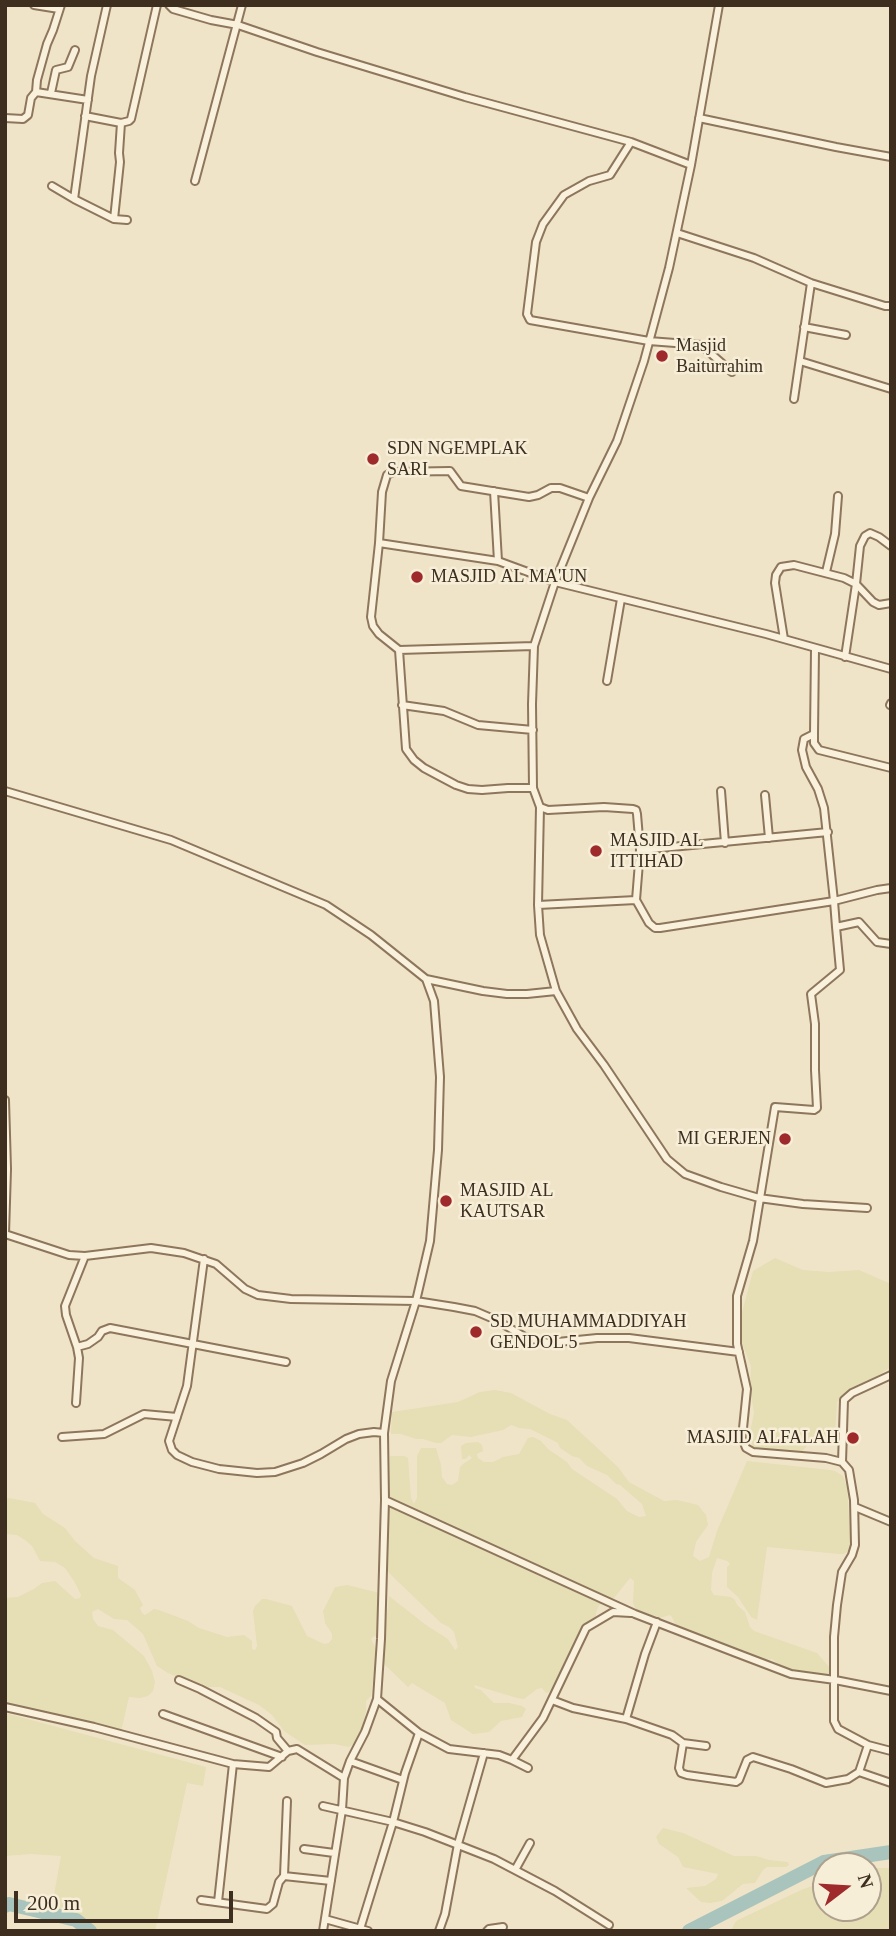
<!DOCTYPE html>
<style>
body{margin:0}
#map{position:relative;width:896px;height:1936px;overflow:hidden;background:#f0e4c8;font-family:"Times New Roman",serif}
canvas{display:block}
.frame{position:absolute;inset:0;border:7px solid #3d2e20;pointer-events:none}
.north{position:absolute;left:812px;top:1852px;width:70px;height:70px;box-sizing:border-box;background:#f7eed8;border:2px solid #ada18e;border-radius:50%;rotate:73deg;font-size:19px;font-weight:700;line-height:28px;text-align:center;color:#3d2e20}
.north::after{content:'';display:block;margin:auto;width:24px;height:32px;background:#9e2a2b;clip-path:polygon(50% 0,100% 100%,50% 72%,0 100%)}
.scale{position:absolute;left:14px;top:1891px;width:219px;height:32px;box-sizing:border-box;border:4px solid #3d2e20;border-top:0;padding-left:9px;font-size:21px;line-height:24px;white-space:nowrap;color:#3d2e20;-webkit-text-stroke:5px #f7eed8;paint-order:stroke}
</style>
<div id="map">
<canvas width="896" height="1936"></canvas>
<div class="frame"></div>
<div class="north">N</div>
<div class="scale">200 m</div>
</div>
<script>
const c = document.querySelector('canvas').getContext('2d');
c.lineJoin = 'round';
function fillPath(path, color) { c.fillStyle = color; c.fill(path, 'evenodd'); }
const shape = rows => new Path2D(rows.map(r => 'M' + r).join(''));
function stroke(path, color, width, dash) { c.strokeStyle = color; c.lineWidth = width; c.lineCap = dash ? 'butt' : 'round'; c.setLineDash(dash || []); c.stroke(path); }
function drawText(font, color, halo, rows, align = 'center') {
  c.font = font + ' "Times New Roman",serif'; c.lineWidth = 5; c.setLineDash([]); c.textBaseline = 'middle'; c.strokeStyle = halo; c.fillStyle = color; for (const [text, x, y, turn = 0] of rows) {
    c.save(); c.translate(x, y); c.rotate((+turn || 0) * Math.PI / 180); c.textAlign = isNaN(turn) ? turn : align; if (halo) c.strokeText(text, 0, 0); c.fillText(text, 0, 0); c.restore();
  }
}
const farmland = shape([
 [775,1258,803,1270,829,1272,859,1270,891,1284,891,1367,837,1402,835,1435,811,1441,799,1455,754,1450,749,1437,754,1413,750,1388,751,1366,737,1331,753,1271],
 [495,1390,511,1393,550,1414,567,1420,618,1467,629,1482,664,1501,677,1500,698,1505,706,1515,708,1525,696,1542,693,1556,700,1561,709,1557,717,1531,747,1461,830,1470,835,1471,843,1476,847,1487,851,1545,849,1550,844,1554,839,1554,767,1547,757,1620,751,1617,738,1597,727,1587,727,1567,730,1564,727,1561,717,1558,712,1573,711,1590,714,1595,731,1597,735,1600,737,1605,745,1612,750,1627,754,1631,817,1653,831,1669,830,1678,806,1679,794,1677,772,1659,765,1660,753,1657,676,1627,672,1617,670,1615,660,1618,653,1615,638,1615,633,1603,634,1581,630,1578,614,1598,599,1605,596,1613,596,1624,589,1629,559,1674,552,1691,546,1693,542,1688,537,1689,524,1699,517,1698,474,1685,475,1688,481,1690,494,1703,509,1703,522,1706,526,1709,522,1717,501,1721,489,1732,473,1734,451,1720,445,1703,412,1683,408,1687,382,1662,389,1596,426,1625,448,1639,455,1650,458,1647,454,1632,449,1627,441,1623,388,1572,390,1456,404,1456,408,1458,411,1498,414,1504,417,1498,417,1456,421,1448,436,1448,441,1465,442,1477,447,1484,452,1485,458,1481,460,1467,463,1464,472,1458,469,1455,466,1459,462,1459,461,1446,466,1443,478,1442,482,1445,483,1451,477,1454,478,1458,484,1462,493,1462,503,1457,519,1454,528,1438,533,1437,541,1441,548,1449,567,1462,572,1469,617,1499,627,1511,639,1517,646,1516,642,1504,620,1485,616,1484,607,1475,587,1466,579,1458,572,1456,560,1448,558,1443,530,1429,519,1428,511,1425,503,1430,471,1437,452,1435,441,1443,436,1443,423,1439,416,1439,401,1434,391,1434,392,1412,458,1402,480,1392],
 [9,1498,35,1503,43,1514,65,1528,75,1541,94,1558,118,1566,118,1578,135,1590,143,1605,140,1608,142,1613,145,1615,154,1609,159,1610,188,1621,199,1628,227,1637,244,1635,252,1641,252,1649,255,1650,257,1646,253,1611,255,1606,262,1599,266,1599,292,1606,307,1636,324,1644,329,1643,332,1639,332,1634,325,1623,323,1611,335,1587,347,1585,384,1594,379,1637,374,1636,371,1639,377,1651,371,1696,366,1701,366,1711,360,1736,354,1744,349,1747,334,1744,305,1745,284,1731,272,1715,259,1705,220,1687,208,1687,203,1684,191,1683,168,1673,157,1666,143,1634,127,1620,114,1619,98,1609,92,1612,93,1619,98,1626,113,1630,144,1656,152,1671,155,1682,153,1691,148,1696,140,1698,129,1697,121,1732,5,1708,5,1598,18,1597,34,1589,42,1583,55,1581,75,1599,80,1598,81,1595,74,1581,65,1568,55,1562,40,1561,32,1546,25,1540,17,1535,5,1534,5,1499],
 [5,1713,206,1767,203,1786,187,1783,155,1931,94,1931,85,1925,60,1918,53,1900,61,1856,31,1854,5,1856],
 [663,1828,683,1833,734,1856,756,1856,769,1860,788,1862,789,1865,786,1867,767,1867,763,1870,755,1883,743,1884,722,1901,710,1903,701,1902,686,1888,705,1886,716,1879,718,1874,683,1867,678,1857,659,1844,656,1837],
 [875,1868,891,1868,891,1931,731,1930,736,1921,801,1890,826,1881,826,1908,868,1908,868,1870]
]);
const river = shape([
 [5,1906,9,1904,76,1920,90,1931],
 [689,1931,824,1862,891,1852]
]);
const minor = shape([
 [34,5,59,9],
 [169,5,173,9,211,20,238,25,317,52,465,97,631,142,691,165],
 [719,5,691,165,669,268,644,361,617,441,589,498,555,582,534,646,532,704,533,788,540,807,538,905,540,935,556,991,577,1029,604,1065,667,1159,685,1174,721,1187,759,1198,803,1204,867,1208],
 [36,92,88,100],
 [51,93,56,70,68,67,75,50],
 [85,116,121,123,129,121,131,119,157,5],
 [5,118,23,119,28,115,31,98,36,92,37,80,47,44,53,30,61,5],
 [699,118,836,147,891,157],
 [631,142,610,175,589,181,564,195,543,224,536,242,527,314,530,320,649,341,701,345,732,372],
 [195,181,242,5],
 [52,186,74,199,114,219,127,220],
 [74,199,91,76,107,5],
 [114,219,120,162,119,153,121,123],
 [677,233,754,258,811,283,885,306,891,306],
 [804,327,846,335],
 [800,361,891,389],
 [794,399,811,283],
 [494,491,498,561],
 [379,543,382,492,387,475,393,472,450,471,461,486,529,497,538,495,551,488,560,488,589,498],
 [826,572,835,534,838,496],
 [784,639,775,583,776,575,781,567,794,565,844,578,856,584,860,546,865,536,870,533,879,537,891,546],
 [815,649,814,734,804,739,802,750,806,767,818,789,824,808,834,901,877,890,891,888],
 [399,650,534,646],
 [845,657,856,584,873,602,879,605,891,603],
 [607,681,621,599],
 [402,705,444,711,478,725,533,730],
 [890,705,891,703],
 [814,734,814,743,819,750,891,768],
 [533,788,508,788,482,790,468,789,456,785,424,768,414,760,406,749,399,650,379,634,373,626,371,617,379,543,498,561,555,582,766,634,891,669],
 [5,791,171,840,326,905,371,935,426,979,434,1001,440,1077,438,1150,430,1241,416,1301,391,1381,384,1433,385,1500,381,1639,377,1699,365,1732,350,1761,344,1778,342,1810,323,1931],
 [721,791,725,843],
 [765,795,769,838],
 [640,850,828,832],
 [636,900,649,923,655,928,660,928,834,901,836,927],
 [538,905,636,900,640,850,637,814,636,810,633,809,604,807,548,810,540,807],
 [426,979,483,991,507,994,527,994,556,991],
 [5,1100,7,1169,5,1234],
 [5,1234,69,1255,85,1256,151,1248,184,1253,216,1264,245,1289,258,1295,291,1299,416,1301,454,1307,475,1311,496,1320,525,1337,548,1343,597,1338,629,1338,739,1352],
 [204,1259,187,1386,169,1441,172,1450,177,1455,192,1462,219,1469,257,1473,275,1472,303,1463,321,1454,346,1439,359,1434,374,1432,384,1433],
 [77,1347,88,1344,98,1337,102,1331,110,1328,286,1362],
 [76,1403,79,1358,77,1347,66,1315,65,1306,85,1256],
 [62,1437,104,1434,144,1414,177,1417],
 [842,1462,844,1400,852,1393,891,1375],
 [385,1500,635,1614,736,1653,791,1674,835,1680,891,1691],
 [855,1507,891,1522],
 [179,1680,200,1689,256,1718,276,1732,277,1738,288,1751],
 [377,1699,419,1733,449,1749,499,1755,512,1760,528,1768],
 [552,1700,573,1708,626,1719,672,1735,683,1743,679,1768,681,1773,687,1775,736,1782,739,1780,747,1760,753,1757,791,1769,826,1783,848,1779,859,1772,868,1745,838,1729,834,1721,834,1637,837,1605,842,1572,852,1555,855,1545,854,1500,849,1470,842,1462,826,1458,753,1452,746,1448,742,1438,747,1389,737,1344,737,1296,753,1241,775,1107,814,1110,817,1108,815,1070,815,1024,811,994,840,970,836,927,859,922,877,942,891,944],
 [5,1707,94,1727,233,1764,269,1767,288,1751,297,1749,344,1778],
 [163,1714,282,1757],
 [626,1719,645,1654,657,1622],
 [683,1743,706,1746],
 [868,1745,891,1751],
 [512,1760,543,1718,586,1628,613,1612,631,1613],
 [350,1761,403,1780],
 [859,1772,891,1783],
 [323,1806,393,1822,425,1832,494,1859,555,1891,609,1925],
 [304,1849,334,1853],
 [515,1870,530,1843],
 [284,1876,287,1801],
 [201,1900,267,1909,273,1904,279,1882,284,1876,331,1881],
 [218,1902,233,1764],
 [325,1919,368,1931],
 [360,1929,393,1822,405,1773,419,1733],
 [439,1931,445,1914,458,1844,484,1753],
 [487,1931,489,1929,503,1927]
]);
const markers = [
 [662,356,7,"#9e2a2b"],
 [373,459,7,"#9e2a2b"],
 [417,577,7,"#9e2a2b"],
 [596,851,7,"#9e2a2b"],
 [785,1139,7,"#9e2a2b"],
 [446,1201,7,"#9e2a2b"],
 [476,1332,7,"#9e2a2b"],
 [853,1438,7,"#9e2a2b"]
];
const poiNames = [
 ["Masjid",676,346],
 ["Baiturrahim",676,367],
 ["SDN NGEMPLAK",387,449],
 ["SARI",387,470],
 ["MASJID AL MA'UN",431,577],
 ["MASJID AL",610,841],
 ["ITTIHAD",610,862],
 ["MI GERJEN",771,1139,"right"],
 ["MASJID AL",460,1191],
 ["KAUTSAR",460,1212],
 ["SD MUHAMMADDIYAH",490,1322],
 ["GENDOL 5",490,1343],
 ["MASJID ALFALAH",839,1438,"right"]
];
fillPath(farmland, '#e6deb5');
stroke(river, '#a9c4bc', 14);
stroke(minor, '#8d765c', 10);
stroke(minor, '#faf1dc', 6);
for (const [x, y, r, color] of markers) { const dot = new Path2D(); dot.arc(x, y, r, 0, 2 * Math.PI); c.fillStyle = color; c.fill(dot); stroke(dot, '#f7eed8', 2.5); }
drawText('18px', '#3d2e20', '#f7eed8', poiNames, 'left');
</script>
